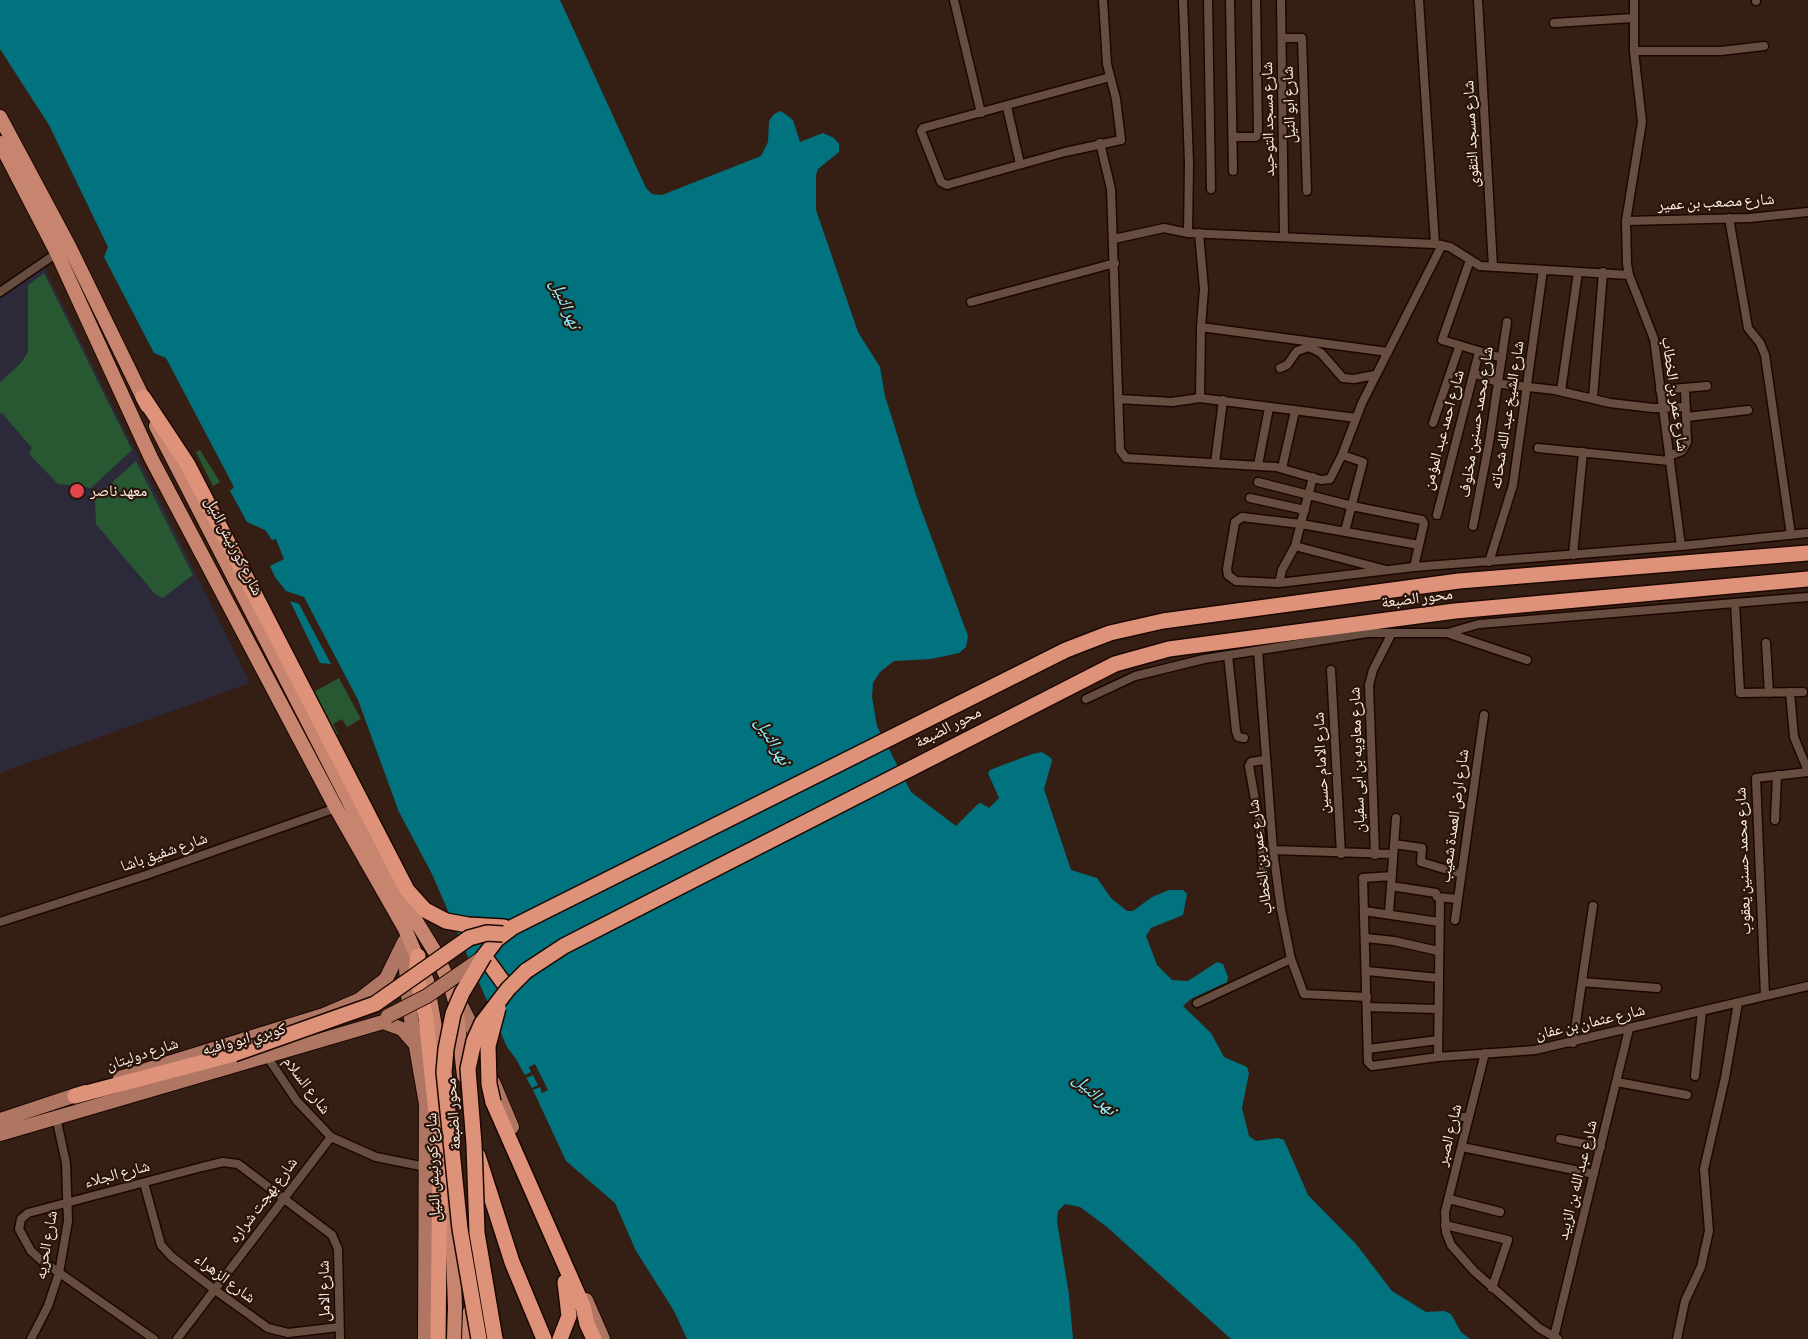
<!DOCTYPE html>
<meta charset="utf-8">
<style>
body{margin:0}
canvas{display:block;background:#351e13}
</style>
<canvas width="1808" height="1339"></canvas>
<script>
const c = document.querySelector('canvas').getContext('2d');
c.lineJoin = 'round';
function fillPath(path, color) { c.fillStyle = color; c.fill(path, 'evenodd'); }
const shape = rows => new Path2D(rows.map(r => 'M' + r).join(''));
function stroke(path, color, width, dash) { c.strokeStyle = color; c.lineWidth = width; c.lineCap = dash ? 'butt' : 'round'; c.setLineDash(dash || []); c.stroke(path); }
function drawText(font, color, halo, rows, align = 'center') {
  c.font = font + ' "Asap Condensed","Noto Naskh Arabic",sans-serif'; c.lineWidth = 4.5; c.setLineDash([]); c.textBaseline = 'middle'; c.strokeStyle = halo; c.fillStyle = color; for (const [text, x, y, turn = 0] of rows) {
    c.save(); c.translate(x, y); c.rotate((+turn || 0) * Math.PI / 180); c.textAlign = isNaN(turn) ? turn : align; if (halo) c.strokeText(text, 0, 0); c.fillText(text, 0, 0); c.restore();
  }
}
const medical = shape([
 [44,267,250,683,0,773,0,299]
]);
const green = shape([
 [44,273,132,450,91,488,58,484,29,454,32,448,2,413,0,414,0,382,21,363,28,352,28,285],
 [200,450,220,482,213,486,196,452],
 [136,461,193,575,163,598,155,594,96,524,95,498],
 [339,678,361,719,347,727,342,719,333,724,338,734,335,736,312,693]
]);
const water = shape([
 [0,0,560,0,646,188,652,194,662,195,761,156,768,142,769,121,774,114,781,111,793,120,800,142,823,133,834,138,839,144,839,152,818,169,816,175,816,210,858,332,880,367,885,396,918,501,968,636,966,647,959,653,931,659,894,661,880,672,873,683,872,697,877,726,911,792,956,826,978,804,981,803,989,808,999,798,988,773,990,770,1032,754,1042,752,1051,758,1052,761,1044,789,1071,870,1097,878,1111,898,1127,911,1133,911,1152,897,1169,890,1183,890,1187,894,1183,915,1151,928,1146,936,1157,965,1172,980,1188,981,1217,962,1223,964,1228,977,1227,982,1191,999,1183,1006,1211,1033,1224,1057,1247,1067,1249,1073,1242,1108,1249,1136,1256,1141,1278,1138,1284,1140,1308,1195,1356,1244,1392,1291,1426,1312,1444,1311,1451,1314,1461,1332,1470,1339,1231,1339,1107,1227,1080,1207,1065,1204,1058,1211,1057,1221,1069,1295,1073,1339,687,1339,674,1311,636,1251,615,1203,566,1161,533,1090,516,1059,507,1047,432,874,399,812,358,700,304,597,286,591,275,577,270,566,284,559,276,539,272,540,265,530,247,522,230,491,234,487,166,358,154,353,104,257,108,247,49,125,0,49],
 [290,601,299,604,331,664,320,663]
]);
const pier = shape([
 [535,1064,548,1090,542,1093,540,1087,533,1090,532,1088,538,1085,533,1075,526,1078,525,1075,531,1072,529,1067]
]);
const minor = shape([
 [954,0,981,113],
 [1103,0,1107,64,1116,99,1121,140,1065,152,947,185,941,182,921,131,923,128,1110,77],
 [1183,0,1189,163,1188,233],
 [1208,0,1211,189],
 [1230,0,1233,171],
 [1281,0,1284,237],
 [1419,0,1435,244],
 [1478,0,1493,267],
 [1634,0,1634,51,1642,122,1626,221,1627,264,1629,275,1654,339,1681,546],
 [1756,0,1756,1],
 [1554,23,1633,18],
 [1282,38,1302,38,1307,191],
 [1634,51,1721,51,1764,46],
 [1007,107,1020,164],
 [1233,137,1256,137,1258,133,1256,0],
 [1100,143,1111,189,1120,450,1126,458,1276,467,1321,480,1330,479,1342,455,1362,403,1442,245],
 [1729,218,1748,328,1760,343,1765,355,1791,535],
 [1626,221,1749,218,1808,212],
 [1199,233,1204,289,1201,327,1388,352],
 [1114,239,1164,228,1188,233,1435,244,1450,247,1480,266,1629,275],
 [1470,260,1442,340,1502,358],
 [0,292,57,253],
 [971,302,1115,263],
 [1280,368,1287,365,1297,351,1309,347,1321,353,1343,378,1354,379,1375,375],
 [1474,373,1502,384,1555,390,1610,403,1653,408,1686,407],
 [1660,390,1707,386],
 [1561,391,1578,272],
 [1200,398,1201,327],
 [1593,398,1603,272],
 [1118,399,1172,402,1200,398,1356,418],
 [1687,417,1748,410],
 [1433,423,1459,347],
 [1538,448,1669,461],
 [1342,455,1363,462,1345,531],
 [1669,456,1682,451,1687,442,1685,388],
 [1215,463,1223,400],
 [1258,465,1269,408],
 [1282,468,1295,411],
 [1258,482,1352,506,1422,520,1424,523,1419,545],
 [1250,498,1305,510],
 [1437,515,1479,352],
 [1473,526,1489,443,1507,322],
 [1295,546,1386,570],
 [1573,555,1583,452],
 [1489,562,1513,485,1543,270],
 [1414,567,1419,545,1301,524,1242,517,1235,522,1227,569,1228,575,1236,581,1279,583,1414,567,1681,546,1808,533],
 [1279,583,1282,570,1295,546,1313,477],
 [1735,603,1740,693,1803,692],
 [1451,632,1479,624,1808,597],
 [1766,643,1769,693],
 [1258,651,1273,850,1281,909,1291,959,1304,994,1367,997],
 [1228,655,1236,731,1238,737,1244,738],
 [1331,670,1341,854],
 [1790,692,1794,737,1808,771],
 [1086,699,1135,676,1204,659,1367,633,1447,633,1527,660],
 [1775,820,1777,775],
 [1394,844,1422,848,1421,862,1461,874],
 [1273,850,1393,854],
 [1375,855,1369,685,1373,670,1392,633],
 [1392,876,1363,878,1368,1062,1372,1066,1438,1057,1535,1050,1808,986],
 [1264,885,1260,827,1249,766,1251,762,1264,760],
 [1391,886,1436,893,1437,897,1458,899],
 [1364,911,1439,922],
 [1389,913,1396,818],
 [1455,920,1484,715],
 [0,922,146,875,336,808],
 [1366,938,1394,941,1438,951],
 [1367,971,1438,978],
 [1582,982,1657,988],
 [1765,996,1756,778,1808,772],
 [1197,1003,1291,959],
 [1367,1007,1438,1009],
 [1573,1043,1593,906],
 [1368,1049,1438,1040],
 [1485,1053,1445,1212,1446,1232,1451,1245,1474,1271,1539,1328,1558,1339],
 [266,1055,297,1101,331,1137,376,1157,426,1167],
 [1438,1057,1440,898],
 [1695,1076,1702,1011],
 [1617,1082,1687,1095],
 [1453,1117,1469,1117],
 [1560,1139,1601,1147],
 [1462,1147,1594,1174],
 [144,1183,161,1245,172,1257,215,1290,268,1328,288,1333,339,1327],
 [1449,1199,1500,1212],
 [1445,1225,1508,1240,1492,1288],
 [1554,1337,1629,1029],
 [31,1339,48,1306,59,1273,68,1221,66,1163,56,1117],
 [154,1339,41,1260,31,1251,19,1229,21,1219,28,1213,202,1167,223,1162,238,1164,332,1235,338,1249,340,1339],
 [177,1339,331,1137],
 [1677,1339,1685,1301,1701,1267,1709,1231,1704,1169,1725,1078,1738,1003]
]);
const primary = shape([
 [404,943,409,1007,426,1104,425,1339],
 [455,993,479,1041],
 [120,1078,324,1015,359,1000,386,979,404,942],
 [493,1082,512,1127],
 [0,1120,85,1092],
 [0,1134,383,1022,402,1029,416,1045],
 [586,1300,603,1339]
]);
const trunk = shape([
 [0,117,69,246,147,406],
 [0,143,57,253,151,458,336,808,405,929,427,981,441,1062],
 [156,426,380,862,435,952,450,984,456,1005,464,1076],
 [451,1198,455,1307,454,1339],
 [469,1339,470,1311]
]);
const motorway = shape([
 [143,397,188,465,407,890,425,910,446,921,468,925,504,927],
 [418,956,416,972,426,1018,440,1150,438,1339],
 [526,971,564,946,1115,664,1169,649,1455,611,1808,579],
 [508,989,484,956,497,939,513,927,1066,650,1110,633,1163,621,1459,581,1808,553],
 [75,1096,234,1054],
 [493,1102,583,1306,587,1324,594,1339],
 [478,1156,512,1262,544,1339],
 [560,1339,569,1316,565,1282]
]);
const primaryBridge = shape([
 [388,1016,427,996,482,958]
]);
const motorwayBridge = shape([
 [234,1054,375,1004,469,938,487,933,503,934],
 [493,1102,489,1084,488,1046,498,1008],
 [479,1339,460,1229,444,1072,446,1049,453,1014,462,993,484,956],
 [495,1339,477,1233,474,1144,468,1069,474,1041,482,1023,508,989,526,971]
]);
const markers = [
 [77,491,8,"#e0444e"]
];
const streetNames = [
 ["شارع ابو النيل",1289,105,-92],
 ["شارع مسجد التوحيد",1268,119,-91],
 ["شارع مسجد التقوى",1471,134,-93],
 ["شارع مصعب بن عمير",1716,202,-3],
 ["شارع عمر بن الخطاب",1675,394,82],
 ["شارع الشيخ عبد الله شحاته",1507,415,-81],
 ["شارع محمد حسنين مخلوف",1476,422,-81],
 ["شارع احمد عبد المؤمن",1443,430,-75],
 ["شارع كورنيش النيل",234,546,63],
 ["محور الضبعة",1417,598,-7],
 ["محور الضبعة",948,727,-27],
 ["شارع معاويه بن ابى سفيان",1357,760,-92],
 ["شارع الامام حسين",1321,763,-93],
 ["شارع ارض العمدة شعيب",1454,816,-82],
 ["شارع شفيق باشا",164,852,-19],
 ["شارع عمر بن الخطاب",1260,857,-97],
 ["شارع محمد حسنين يعقوب",1743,861,-92],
 ["شارع عثمان بن عفان",1590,1022,-13],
 ["كوبري ابو وافيه",244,1039,-15],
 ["شارع دوليتان",142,1054,-18],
 ["شارع السلام",307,1085,53],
 ["محور الضبعة",453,1114,-94],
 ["شارع الصبر",1449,1135,-76],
 ["شارع كورنيش النيل",433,1167,-92],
 ["شارع الجلاء",117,1174,-15],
 ["شارع عبد الله بن الزبيد",1577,1180,-76],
 ["شارع بهجت شراره",263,1200,-53],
 ["شارع الحريه",46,1245,-80],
 ["شارع الزهراء",225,1278,37],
 ["شارع الامل",324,1291,-91]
];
const poiNames = [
 ["معهد ناصر",90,491]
];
const waterNames = [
 ["نهر النيل",566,304,67],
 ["نهر النيل",773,741,60],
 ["نهر النيل",1095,1094,44]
];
fillPath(medical, '#2c293a');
fillPath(green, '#285832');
fillPath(water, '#00737f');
fillPath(pier, '#351e13');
stroke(minor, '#1b0701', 11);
stroke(primary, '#1b0701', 16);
stroke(trunk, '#1b0701', 16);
stroke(motorway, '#1b0701', 18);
stroke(minor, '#664d40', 8);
stroke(primary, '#af7663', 14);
stroke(trunk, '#c7846e', 14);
stroke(motorway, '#df927a', 15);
stroke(primaryBridge, '#1b0701', 16, []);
stroke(motorwayBridge, '#1b0701', 18, []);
stroke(primaryBridge, '#af7663', 14);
stroke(motorwayBridge, '#df927a', 15);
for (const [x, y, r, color] of markers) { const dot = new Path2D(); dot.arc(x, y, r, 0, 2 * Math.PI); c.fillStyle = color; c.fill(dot); stroke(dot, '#2a150a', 2); }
drawText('16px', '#fdede5', '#2a150a', streetNames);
drawText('16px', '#fdede5', '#2a150a', poiNames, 'left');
drawText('italic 18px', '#8eeffe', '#2a150a', waterNames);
</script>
